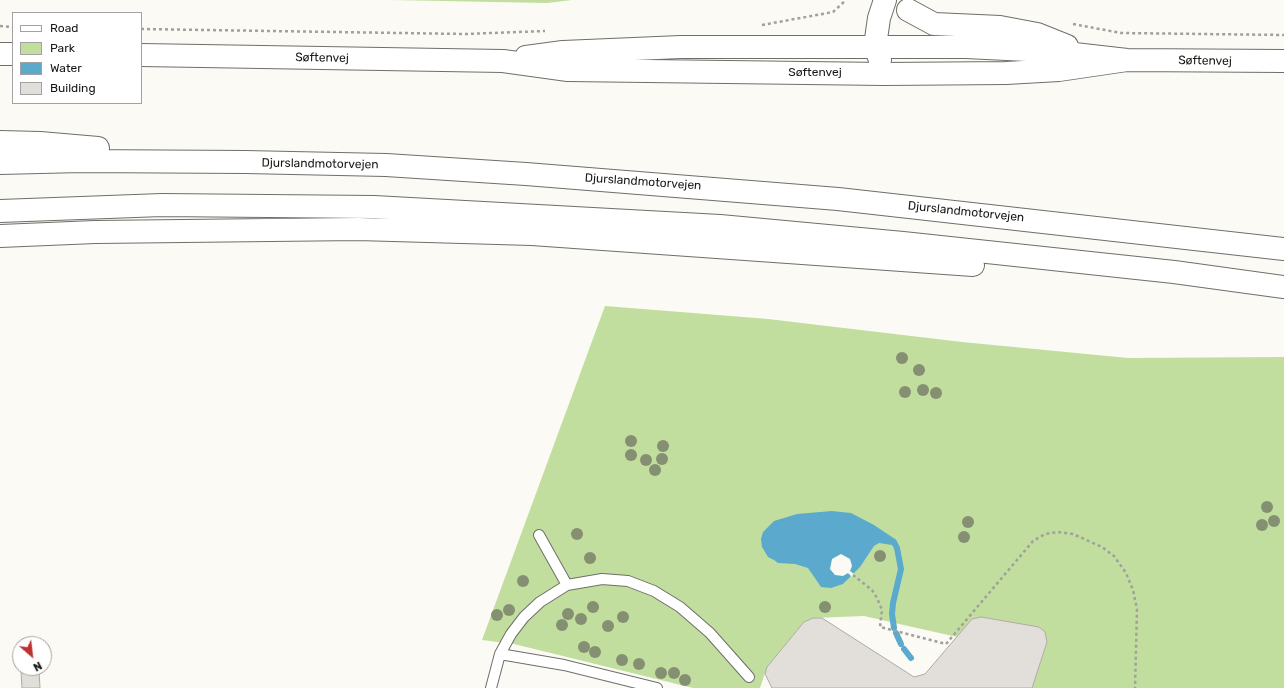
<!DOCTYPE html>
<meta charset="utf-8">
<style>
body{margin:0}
#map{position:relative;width:1284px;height:688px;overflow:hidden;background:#fbfaf4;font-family:Rubik,sans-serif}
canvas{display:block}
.legend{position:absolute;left:12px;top:12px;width:130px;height:92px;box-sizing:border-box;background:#fff;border:1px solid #a2a2a1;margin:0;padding:5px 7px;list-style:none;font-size:12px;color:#171715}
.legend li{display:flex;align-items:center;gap:8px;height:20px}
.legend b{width:20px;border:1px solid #a2a2a1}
.north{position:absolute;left:12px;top:636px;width:40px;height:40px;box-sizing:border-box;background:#fff;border:1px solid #a2a2a1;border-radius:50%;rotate:152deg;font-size:11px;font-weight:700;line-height:16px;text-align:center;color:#171715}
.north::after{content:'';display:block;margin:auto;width:14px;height:18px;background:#bf3130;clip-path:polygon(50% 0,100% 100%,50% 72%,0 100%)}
</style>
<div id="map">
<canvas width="1284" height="688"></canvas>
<ul class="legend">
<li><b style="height:5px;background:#fff"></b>Road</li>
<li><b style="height:11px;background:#c1de9f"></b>Park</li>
<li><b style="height:11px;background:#5baacd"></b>Water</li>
<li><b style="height:11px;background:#e2ded9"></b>Building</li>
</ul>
<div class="north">N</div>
</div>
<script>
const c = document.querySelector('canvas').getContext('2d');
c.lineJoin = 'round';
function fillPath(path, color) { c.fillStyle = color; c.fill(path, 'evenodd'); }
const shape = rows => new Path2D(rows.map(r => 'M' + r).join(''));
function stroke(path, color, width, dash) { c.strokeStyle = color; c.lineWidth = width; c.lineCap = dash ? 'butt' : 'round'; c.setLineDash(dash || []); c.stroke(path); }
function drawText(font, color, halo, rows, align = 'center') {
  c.font = font + ' Rubik,sans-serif'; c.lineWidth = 4; c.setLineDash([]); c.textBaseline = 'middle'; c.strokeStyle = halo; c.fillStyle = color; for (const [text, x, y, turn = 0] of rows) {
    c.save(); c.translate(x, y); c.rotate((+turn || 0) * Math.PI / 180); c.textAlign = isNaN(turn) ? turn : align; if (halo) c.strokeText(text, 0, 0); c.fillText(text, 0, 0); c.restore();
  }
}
const green = shape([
 [391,0,572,0,547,3],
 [605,306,768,319,962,342,1128,358,1284,357,1284,688,1032,688,1047,642,1045,632,1039,627,981,617,972,619,957,637,864,616,813,618,804,622,767,667,760,688,693,688,514,644,482,640]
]);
const water = shape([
 [832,511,851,513,874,525,895,539,892,545,879,543,874,546,860,567,843,584,831,588,821,587,808,568,795,564,778,563,774,560,768,557,762,547,761,539,763,532,774,521,797,514]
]);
const pier = shape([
 [841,554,850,559,852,566,850,571,854,574,852,577,848,573,843,576,835,575,830,569,832,559]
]);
const stream = shape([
 [894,542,897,548,901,569,893,603,892,614,894,628],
 [896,633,901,644],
 [904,649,911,658]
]);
const building = shape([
 [981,617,1039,627,1045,632,1047,642,1032,688,772,688,765,674,767,667,804,622,813,618,822,618,914,677,925,674,972,619,981,617],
 [21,671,39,671,40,688,22,688,21,671]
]);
const path = shape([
 [1073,24,1121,33,1284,35],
 [762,25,833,12,846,0],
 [0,26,13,27],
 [141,29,465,34,545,31],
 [853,575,872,590,877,598,882,610,880,627,946,644,1033,541,1045,534,1058,532,1073,534,1102,547,1114,556,1126,573,1133,590,1137,609,1135,688]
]);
const service = shape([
 [539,535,567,585],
 [500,654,564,665,657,688],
 [491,688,500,654,511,634,524,617,540,602,567,585,602,579,628,581,654,591,680,607,710,633,749,677]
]);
const secondary = shape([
 [908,10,934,24,1000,27,1037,34,1067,46],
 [0,54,13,54],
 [141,55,503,61,568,70,885,74,1006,73,1059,70,1127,60],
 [526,57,563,52,681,47,966,47,1048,51,1127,60,1284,61],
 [880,60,875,46,879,18,885,0]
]);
const motorway = shape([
 [0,142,40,143,98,148],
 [0,163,81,161,245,162,386,165,526,174,838,199,1284,249],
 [0,211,162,205,374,207,720,226,903,243,1174,272,1284,287],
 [0,236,95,232,358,229,532,234,973,265]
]);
const trees = [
 [902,358],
 [919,370],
 [923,390],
 [905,392],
 [936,393],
 [631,441],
 [663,446],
 [631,455],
 [662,459],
 [646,460],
 [655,470],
 [1267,507],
 [1274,521],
 [968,522],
 [1262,525],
 [577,534],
 [964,537],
 [880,556],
 [590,558],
 [523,581],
 [593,607],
 [825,607],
 [509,610],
 [568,614],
 [497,615],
 [623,617],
 [581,619],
 [562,625],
 [608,626],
 [584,647],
 [595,652],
 [622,660],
 [639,664],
 [661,673],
 [674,673],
 [685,680]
];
const streetNames = [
 ["Søftenvej",322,58,1],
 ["Søftenvej",1205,61,1],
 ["Søftenvej",815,73],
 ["Djurslandmotorvejen",320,164,1],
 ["Djurslandmotorvejen",643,182,4],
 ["Djurslandmotorvejen",966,212,6]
];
fillPath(green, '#c1de9f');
fillPath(water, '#5baacd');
fillPath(pier, '#fbfaf4');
stroke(stream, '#5baacd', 6);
fillPath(building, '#e2ded9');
stroke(building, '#aeaaa5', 1);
stroke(service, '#6f6e69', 12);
stroke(secondary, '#6f6e69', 24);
stroke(motorway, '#6f6e69', 24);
stroke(path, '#a1a09c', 2.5, [3, 3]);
stroke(service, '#fff', 10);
stroke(secondary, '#fff', 22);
stroke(motorway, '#fff', 22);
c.fillStyle = '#858f72';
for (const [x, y] of trees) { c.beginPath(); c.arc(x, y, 6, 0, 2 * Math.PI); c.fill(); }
drawText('12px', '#171715', '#fff', streetNames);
</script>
